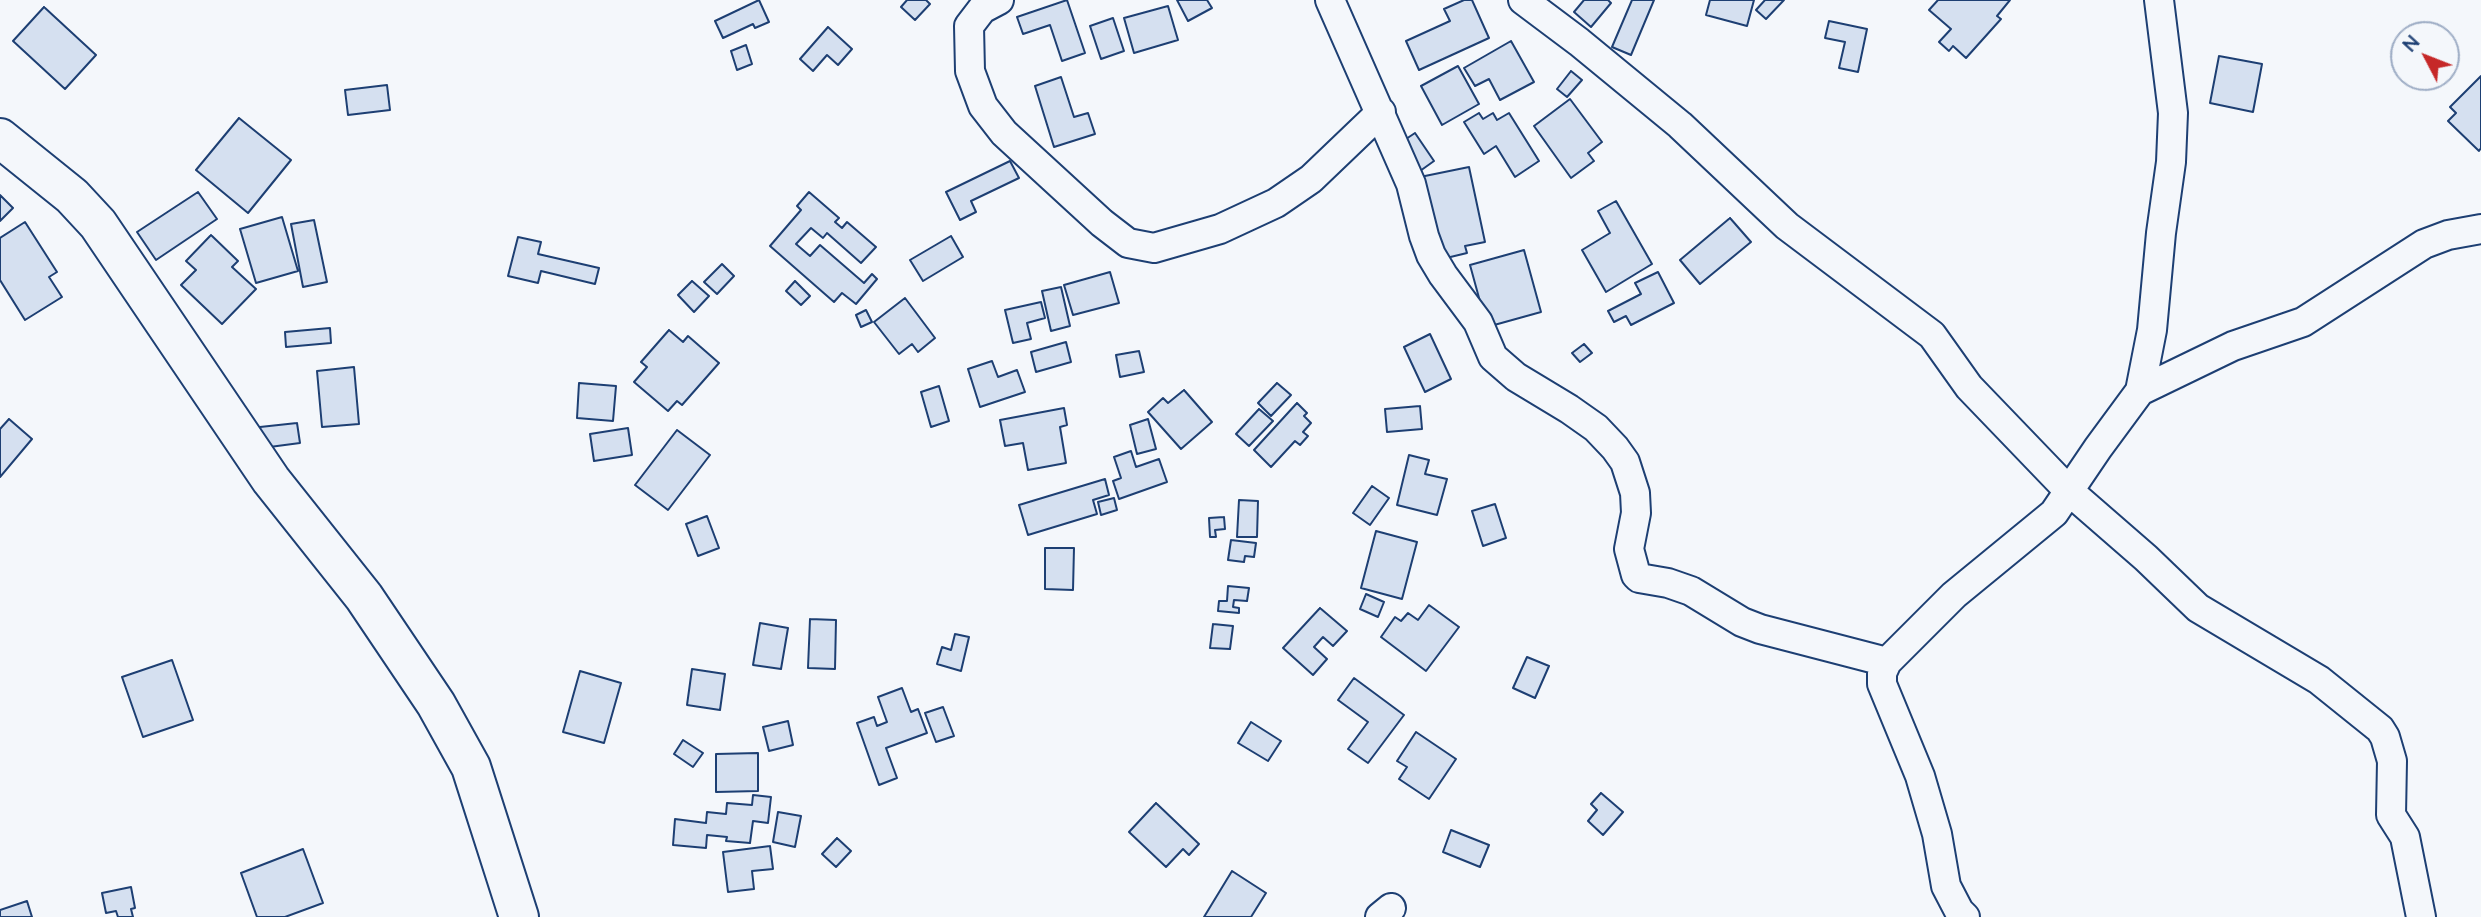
<!DOCTYPE html>
<style>
body{margin:0}
#map{position:relative;width:2481px;height:917px;overflow:hidden;background:#f4f7fb;font-family:Mulish,sans-serif}
canvas{display:block}
.north{position:absolute;left:2390px;top:21px;width:70px;height:70px;box-sizing:border-box;background:#f4f7fb;border:2px solid #9eadc5;border-radius:50%;rotate:312deg;font-size:19px;font-weight:700;line-height:28px;text-align:center;color:#1d3f73}
.north::after{content:'';display:block;margin:auto;width:24px;height:32px;background:#c62828;clip-path:polygon(50% 0,100% 100%,50% 72%,0 100%)}
</style>
<div id="map">
<canvas width="2481" height="917"></canvas>
<div class="north">N</div>
</div>
<script>
const c = document.querySelector('canvas').getContext('2d');
c.lineJoin = 'round';
function fillPath(path, color) { c.fillStyle = color; c.fill(path, 'evenodd'); }
const shape = rows => new Path2D(rows.map(r => 'M' + r).join(''));
function stroke(path, color, width, dash) { c.strokeStyle = color; c.lineWidth = width; c.lineCap = dash ? 'butt' : 'round'; c.setLineDash(dash || []); c.stroke(path); }
const building = shape([
 [759,0,769,22,755,28,753,24,723,38,715,21,759,0],
 [907,0,926,0,930,4,915,20,901,7,907,0],
 [1067,0,1085,53,1062,61,1050,25,1023,34,1017,17,1067,0],
 [1177,0,1207,0,1212,8,1188,21,1177,0],
 [1464,0,1472,0,1489,38,1419,70,1406,41,1450,21,1444,9,1464,0],
 [1584,0,1608,0,1611,3,1591,27,1574,12,1584,0],
 [1632,0,1654,0,1631,55,1612,47,1632,0],
 [1710,0,1754,0,1747,26,1706,15,1710,0],
 [1765,0,1784,0,1766,19,1756,10,1765,0],
 [1938,0,2010,0,1997,16,2001,19,1966,58,1953,46,1949,51,1939,42,1951,29,1929,10,1938,0],
 [1168,6,1178,40,1134,53,1124,18,1168,6],
 [44,7,96,55,65,89,13,41,44,7],
 [1113,18,1124,51,1101,59,1090,26,1113,18],
 [1829,21,1867,29,1858,72,1839,68,1845,42,1825,38,1829,21],
 [828,27,852,49,838,65,827,55,813,71,800,59,828,27],
 [1511,41,1534,82,1500,100,1489,79,1475,86,1464,68,1511,41],
 [746,45,752,64,737,70,731,51,746,45],
 [2219,56,2262,64,2253,112,2210,103,2219,56],
 [1458,66,1479,104,1442,125,1421,86,1458,66],
 [1571,71,1582,80,1567,97,1557,89,1571,71],
 [2481,76,2481,148,2479,151,2448,121,2456,113,2450,107,2481,76],
 [1061,77,1074,117,1088,113,1095,134,1054,147,1035,86,1061,77],
 [387,85,390,110,348,115,345,90,387,85],
 [1570,99,1602,142,1588,153,1594,161,1571,178,1534,126,1570,99],
 [1479,113,1483,119,1493,113,1497,120,1509,113,1539,161,1515,177,1496,146,1484,154,1464,122,1479,113],
 [239,118,291,160,248,213,196,170,239,118],
 [1415,133,1434,161,1420,171,1400,143,1415,133],
 [1010,161,1019,178,971,201,976,212,960,220,946,192,1010,161],
 [1469,167,1485,242,1465,246,1467,253,1438,260,1420,177,1469,167],
 [198,192,217,219,156,260,137,232,198,192],
 [809,192,839,218,835,222,842,228,847,222,876,247,861,263,827,233,823,238,811,228,796,244,810,256,820,245,864,283,872,274,877,279,856,304,842,293,834,302,770,246,801,210,797,206,809,192],
 [0,195,13,208,0,221,0,195],
 [1616,201,1652,264,1606,292,1582,250,1610,233,1598,211,1616,201],
 [282,217,298,271,256,283,240,229,282,217],
 [1730,218,1751,242,1700,284,1680,260,1730,218],
 [314,220,327,282,303,287,291,224,314,220],
 [25,222,57,272,49,277,62,297,25,320,0,280,0,238,25,222],
 [211,235,238,261,232,267,256,289,222,324,181,285,196,270,186,261,211,235],
 [951,236,963,257,923,281,910,260,951,236],
 [518,237,541,242,538,254,599,268,595,284,541,271,538,283,508,276,518,237],
 [1524,250,1541,312,1487,327,1470,265,1524,250],
 [722,264,734,276,717,294,704,282,722,264],
 [1110,272,1119,303,1073,315,1064,285,1110,272],
 [1658,272,1674,303,1631,325,1626,316,1614,322,1608,311,1641,294,1635,283,1658,272],
 [692,281,709,296,694,312,678,295,692,281],
 [795,281,810,296,801,305,786,291,795,281],
 [1061,287,1070,326,1051,331,1042,291,1061,287],
 [905,298,935,338,918,352,912,344,899,354,874,322,905,298],
 [1041,302,1045,318,1027,323,1031,339,1013,343,1005,310,1041,302],
 [866,310,872,322,861,327,856,315,866,310],
 [330,328,331,343,286,347,285,332,330,328],
 [669,330,683,342,688,336,719,363,682,405,677,401,668,411,634,382,647,367,641,362,669,330],
 [1430,334,1451,379,1425,392,1404,347,1430,334],
 [1066,342,1071,362,1036,372,1031,352,1066,342],
 [1584,344,1592,353,1580,362,1572,353,1584,344],
 [1139,351,1144,372,1120,377,1116,355,1139,351],
 [992,361,998,377,1017,370,1025,392,980,407,968,369,992,361],
 [354,367,359,424,322,427,317,371,354,367],
 [579,383,616,386,613,421,577,418,579,383],
 [1277,383,1291,395,1271,416,1258,403,1277,383],
 [939,386,949,421,931,427,921,392,939,386],
 [1184,390,1212,422,1181,449,1148,412,1163,398,1168,403,1184,390],
 [1297,403,1307,413,1304,416,1311,423,1303,432,1308,436,1300,445,1295,441,1271,467,1254,450,1297,403],
 [1420,406,1422,429,1387,432,1385,409,1420,406],
 [1064,408,1067,425,1060,427,1066,463,1028,470,1023,443,1005,446,1000,420,1064,408],
 [1259,409,1273,421,1249,446,1236,434,1259,409],
 [9,419,32,439,0,477,0,429,9,419],
 [1148,419,1156,449,1137,454,1130,425,1148,419],
 [297,423,300,443,262,448,260,427,297,423],
 [628,428,632,455,594,461,590,434,628,428],
 [677,430,710,455,668,510,635,485,677,430],
 [1131,451,1136,467,1159,459,1167,482,1119,499,1113,481,1121,478,1114,457,1131,451],
 [1409,455,1429,460,1425,474,1447,479,1437,515,1397,505,1409,455],
 [1105,479,1109,495,1093,500,1097,514,1028,535,1019,505,1105,479],
 [1372,486,1389,498,1370,525,1353,513,1372,486],
 [1114,498,1117,510,1101,515,1098,502,1114,498],
 [1239,500,1258,501,1257,537,1237,537,1239,500],
 [1495,504,1506,538,1483,546,1472,511,1495,504],
 [707,516,719,548,698,556,686,524,707,516],
 [1224,517,1225,529,1215,530,1216,537,1210,537,1209,518,1224,517],
 [1376,531,1417,542,1402,599,1361,588,1376,531],
 [1231,540,1256,543,1254,557,1245,556,1244,562,1228,560,1231,540],
 [1045,548,1074,548,1073,590,1045,589,1045,548],
 [1228,586,1249,588,1247,601,1234,600,1233,607,1239,608,1239,613,1218,611,1219,601,1227,601,1228,586],
 [1366,594,1384,602,1378,617,1360,609,1366,594],
 [1429,605,1459,627,1426,671,1381,637,1395,617,1401,621,1408,613,1418,620,1429,605],
 [1320,608,1347,631,1333,646,1323,637,1314,647,1327,659,1313,675,1283,648,1320,608],
 [810,619,836,620,835,669,808,668,810,619],
 [760,623,788,628,781,669,753,665,760,623],
 [1213,624,1233,626,1230,649,1210,648,1213,624],
 [955,634,969,637,961,671,937,664,942,647,951,650,955,634],
 [1527,657,1549,666,1535,698,1513,688,1527,657],
 [172,660,193,720,143,737,122,677,172,660],
 [692,669,725,674,720,710,687,705,692,669],
 [580,671,621,683,604,743,563,732,580,671],
 [1354,678,1404,715,1368,763,1348,749,1368,722,1338,700,1354,678],
 [902,688,911,712,918,709,927,733,886,748,897,778,879,785,857,723,874,717,877,726,887,722,878,697,902,688],
 [943,707,954,736,936,742,925,713,943,707],
 [788,721,793,745,769,751,763,727,788,721],
 [1251,722,1281,741,1268,761,1238,743,1251,722],
 [1416,732,1456,759,1429,799,1399,779,1407,767,1397,761,1416,732],
 [683,740,703,753,693,767,674,754,683,740],
 [758,753,758,791,716,792,716,754,758,753],
 [1601,793,1623,812,1603,835,1588,821,1597,810,1591,804,1601,793],
 [753,795,771,797,768,823,753,821,750,843,726,841,727,837,707,835,706,848,673,845,675,819,706,823,707,812,726,814,727,803,752,805,753,795],
 [1156,803,1199,844,1189,855,1183,849,1166,867,1129,832,1156,803],
 [778,812,801,816,795,847,773,842,778,812],
 [1451,830,1489,845,1480,867,1443,852,1451,830],
 [837,838,851,851,836,867,822,854,837,838],
 [770,846,773,869,752,871,754,889,728,892,723,852,770,846],
 [303,849,323,903,285,917,257,917,241,873,303,849],
 [1232,871,1266,893,1251,917,1204,917,1232,871],
 [131,887,135,908,131,909,133,917,118,917,116,911,106,913,102,893,131,887],
 [27,901,32,917,0,917,0,910,27,901]
]);
const street = shape([
 [999,0,982,9,969,26,970,71,983,106,1004,133,1102,223,1128,243,1154,248,1220,229,1276,203,1311,179,1381,112],
 [1330,0,1411,184,1424,236,1431,255,1443,275,1478,322,1493,357,1516,377,1569,409,1596,428,1615,448,1625,462,1635,493,1636,513,1629,549,1636,575,1639,578,1668,583,1691,591,1742,622,1760,629,1887,662],
 [1523,0,1579,42,1680,125,1787,226,1932,335,1969,387,2069,491,2146,558,2198,608,2319,680,2380,729,2385,737,2392,761,2391,815,2405,837,2421,917],
 [2140,391,2152,330,2161,233,2171,162,2173,113,2159,0],
 [1380,917,1391,908],
 [1965,917,1959,911,1946,886,1937,834,1920,776,1882,684,1882,673,1887,662,1954,595,2054,513,2098,448,2140,391,2233,346,2303,322,2424,244,2448,235,2481,229]
]);
const secondary = shape([
 [0,138,72,196,98,224,271,480,364,597,436,704,471,767,519,917]
]);
fillPath(building, '#d5e0f0');
stroke(building, '#1d3f73', 2);
stroke(street, '#1d3f73', 32);
stroke(secondary, '#1d3f73', 42);
stroke(street, '#f4f7fb', 28);
stroke(secondary, '#f4f7fb', 38);
</script>
